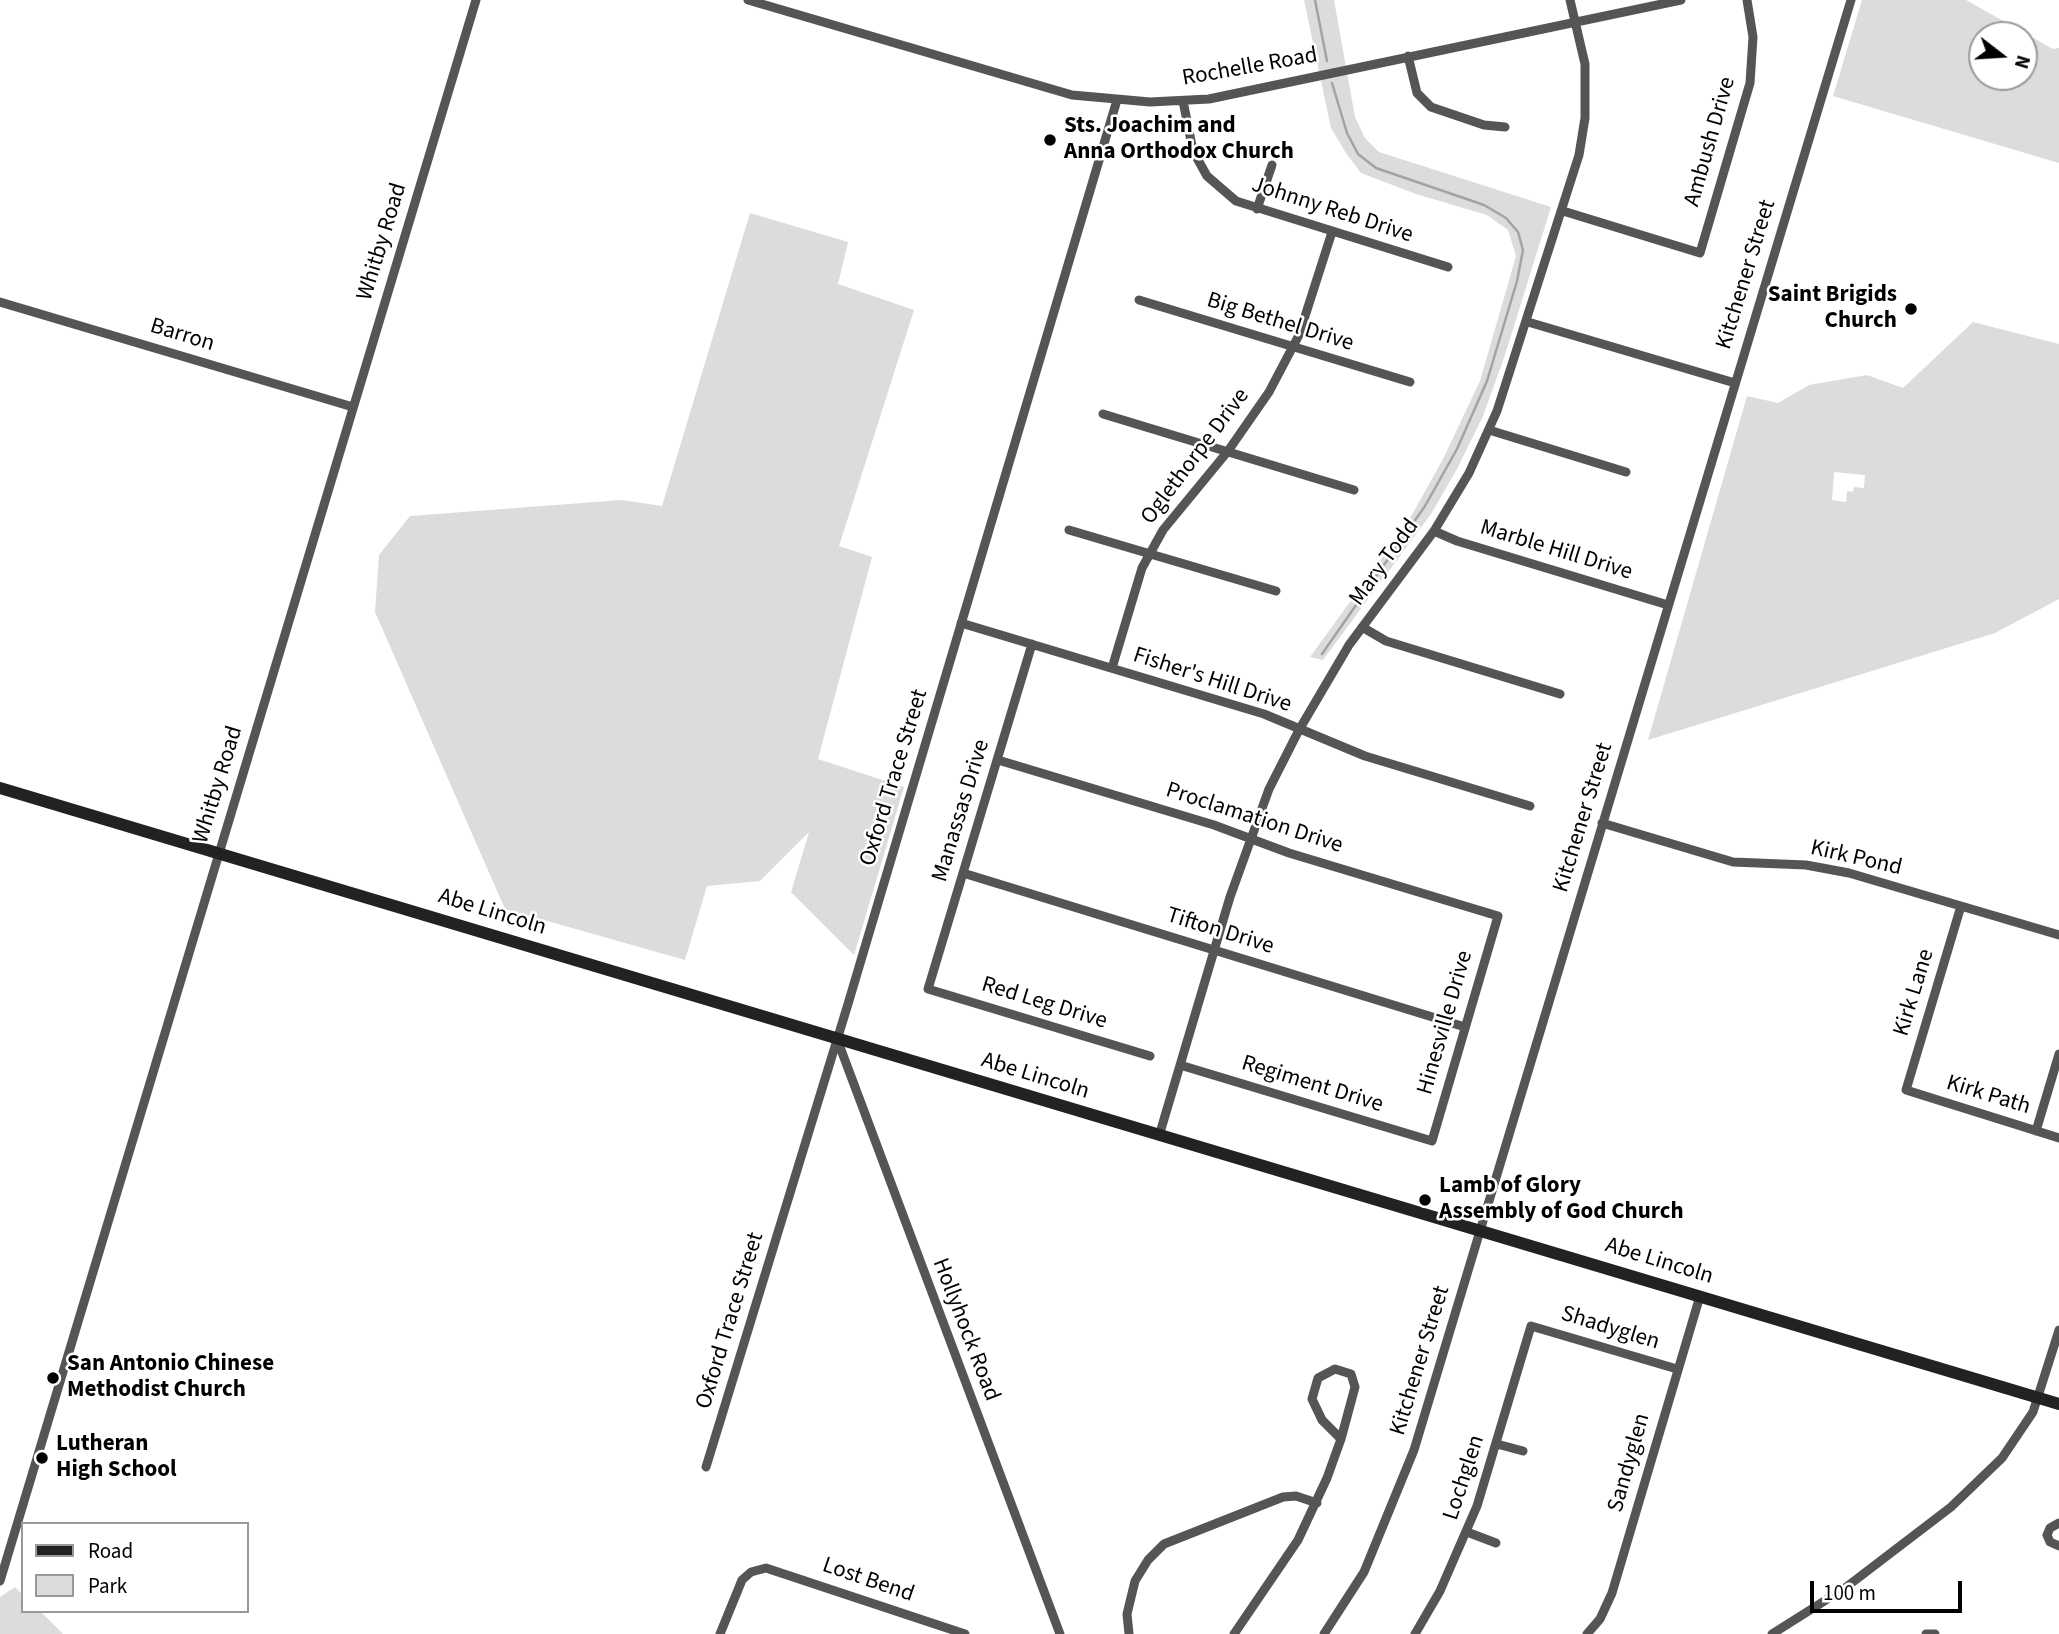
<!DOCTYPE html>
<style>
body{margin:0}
#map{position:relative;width:2059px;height:1634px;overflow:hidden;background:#fff;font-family:"Source Sans 3",sans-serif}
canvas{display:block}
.legend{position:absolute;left:21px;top:1522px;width:228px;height:91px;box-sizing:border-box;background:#fff;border:2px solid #999;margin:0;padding:9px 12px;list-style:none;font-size:21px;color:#000}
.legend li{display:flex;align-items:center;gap:14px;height:35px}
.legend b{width:35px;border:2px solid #999}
.north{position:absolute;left:1968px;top:21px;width:70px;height:70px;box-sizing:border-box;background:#fff;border:2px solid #999;border-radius:50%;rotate:107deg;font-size:19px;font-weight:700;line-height:28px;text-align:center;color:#000}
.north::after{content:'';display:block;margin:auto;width:24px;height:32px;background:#000;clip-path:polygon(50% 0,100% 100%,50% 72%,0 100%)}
.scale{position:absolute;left:1810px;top:1581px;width:152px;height:32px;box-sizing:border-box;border:4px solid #000;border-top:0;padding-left:9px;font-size:21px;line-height:24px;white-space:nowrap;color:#000;-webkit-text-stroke:5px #fff;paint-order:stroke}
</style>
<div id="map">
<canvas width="2059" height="1634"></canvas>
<ul class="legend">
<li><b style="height:9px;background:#222"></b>Road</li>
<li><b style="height:19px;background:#dcdcdc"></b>Park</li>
</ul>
<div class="north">N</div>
<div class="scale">100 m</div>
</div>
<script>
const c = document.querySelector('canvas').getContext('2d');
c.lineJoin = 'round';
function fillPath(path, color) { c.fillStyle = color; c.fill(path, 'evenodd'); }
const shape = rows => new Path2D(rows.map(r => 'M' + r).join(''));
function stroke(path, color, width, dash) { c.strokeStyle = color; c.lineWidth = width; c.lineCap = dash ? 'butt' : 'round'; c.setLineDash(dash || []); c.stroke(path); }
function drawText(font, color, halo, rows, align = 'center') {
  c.font = font + ' "Source Sans 3",sans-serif'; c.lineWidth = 5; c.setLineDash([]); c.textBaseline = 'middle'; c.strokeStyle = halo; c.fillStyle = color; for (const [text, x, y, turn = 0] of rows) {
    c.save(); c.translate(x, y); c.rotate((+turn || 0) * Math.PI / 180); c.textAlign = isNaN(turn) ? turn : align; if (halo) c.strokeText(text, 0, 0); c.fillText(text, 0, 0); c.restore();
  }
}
const green = shape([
 [1304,0,1334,0,1355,117,1365,138,1379,152,1551,207,1505,355,1483,416,1457,469,1431,514,1323,660,1310,657,1408,522,1443,459,1480,381,1516,256,1508,230,1487,215,1416,194,1361,173,1346,153,1331,128],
 [1862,0,1966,0,2053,49,2059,48,2059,163,1833,96],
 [2024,35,2024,77,1982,77,1982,35],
 [750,213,848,242,838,284,914,310,839,546,872,557,818,759,904,787,854,955,791,892,809,832,760,881,707,886,685,960,505,909,375,612,379,555,410,516,622,500,662,506],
 [1973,322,2059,344,2059,599,1995,633,1648,740,1747,396,1778,403,1809,385,1867,375,1903,388],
 [1834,472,1865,475,1864,488,1854,487,1853,492,1847,491,1846,502,1832,500],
 [15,1587,23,1595,23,1611,40,1611,63,1634,0,1634,0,1597]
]);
const stream = shape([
 [1315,0,1327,61],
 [1322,654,1425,506,1457,449,1487,381,1517,281,1523,250,1518,232,1506,218,1484,205,1376,168,1358,154,1347,133,1332,83]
]);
const street = shape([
 [748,0,1072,95,1150,102,1209,99,1681,0],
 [1408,56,1417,93,1431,107,1484,125,1505,127],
 [1183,101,1193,151,1207,176,1236,201,1448,267],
 [1257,209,1272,165],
 [1563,211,1700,253,1750,83,1753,37,1747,0],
 [1139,300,1410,382],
 [0,302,353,407],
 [1528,322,1735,383],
 [1103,414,1354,490],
 [1489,430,1626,472],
 [1069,530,1276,591],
 [1434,531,1457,541,1668,605],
 [961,623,1264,714,1365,756,1530,806],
 [1362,627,1386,641,1560,694],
 [1032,644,928,989,1150,1056],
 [1112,668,1142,568,1163,530,1228,451,1269,392,1299,335,1332,232],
 [998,760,1214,825,1289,853,1498,916,1432,1141,1180,1065],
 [1602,823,1733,862,1806,865,1849,873,2059,935],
 [963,873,1465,1027],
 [1961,906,1906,1090,2059,1138],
 [837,1039,1060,1634],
 [2036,1131,2059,1054],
 [1159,1136,1230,897,1269,789,1299,730,1349,645,1434,531,1469,473,1497,411,1579,155,1585,118,1585,64,1570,0],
 [1497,1444,1523,1451],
 [706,1467,848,1004,1117,100],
 [2059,1523,2050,1528,2047,1535,2050,1542,2059,1546],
 [1467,1532,1496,1543],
 [0,1581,476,0],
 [720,1634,742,1580,751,1572,766,1568,965,1634],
 [1129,1634,1127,1614,1135,1581,1148,1560,1164,1544,1283,1497,1296,1496,1317,1503],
 [1234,1634,1298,1540,1327,1478,1341,1439,1355,1387,1351,1374,1335,1369,1318,1378,1312,1399,1322,1420,1341,1439],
 [1324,1634,1364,1572,1414,1450,1851,0],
 [1415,1634,1440,1591,1477,1506,1531,1326,1677,1369],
 [1587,1634,1600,1619,1612,1593,1700,1296],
 [1772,1634,1845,1588,1951,1507,2002,1458,2033,1412,2059,1330],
 [1926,1634,1935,1634]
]);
const secondary = shape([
 [0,788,2059,1404]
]);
const markers = [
 [1050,140,7,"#000"],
 [1911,309,7,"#000"],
 [1425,1200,7,"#000"],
 [53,1378,7,"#000"],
 [42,1458,7,"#000"]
];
const streetNames = [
 ["Rochelle Road",1250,68,-10],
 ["Ambush Drive",1711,142,-74],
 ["Johnny Reb Drive",1332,211,18],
 ["Whitby Road",383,242,-73],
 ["Kitchener Street",1747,275,-73],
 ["Big Bethel Drive",1280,323,17],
 ["Barron",182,336,17],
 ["Oglethorpe Drive",1196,457,-53],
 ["Marble Hill Drive",1556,551,17],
 ["Mary Todd",1385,563,-54],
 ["Fisher's Hill Drive",1212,681,18],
 ["Oxford Trace Street",895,778,-73],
 ["Whitby Road",219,785,-73],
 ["Manassas Drive",962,811,-73],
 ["Kitchener Street",1584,818,-73],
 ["Proclamation Drive",1254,819,18],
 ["Kirk Pond",1856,859,13],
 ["Abe Lincoln",492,913,17],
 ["Tifton Drive",1220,932,17],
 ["Kirk Lane",1915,993,-73],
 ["Red Leg Drive",1044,1004,17],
 ["Hinesville Drive",1446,1023,-74],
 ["Abe Lincoln",1035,1077,17],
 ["Regiment Drive",1312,1085,17],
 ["Kirk Path",1988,1096,17],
 ["Abe Lincoln",1659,1262,17],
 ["Oxford Trace Street",731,1321,-73],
 ["Shadyglen",1610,1329,17],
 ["Hollyhock Road",965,1330,69],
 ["Kitchener Street",1421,1361,-73],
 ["Sandyglen",1630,1463,-74],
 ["Lochglen",1465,1478,-72],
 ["Lost Bend",868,1581,19]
];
const poiNames = [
 ["Sts. Joachim and",1064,127],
 ["Anna Orthodox Church",1064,153],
 ["Saint Brigids",1897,296,"right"],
 ["Church",1897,322,"right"],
 ["Lamb of Glory",1439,1187],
 ["Assembly of God Church",1439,1213],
 ["San Antonio Chinese",67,1365],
 ["Methodist Church",67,1391],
 ["Lutheran",56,1445],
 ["High School",56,1471]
];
fillPath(green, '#dcdcdc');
stroke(stream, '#a3a3a3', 2.5);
stroke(street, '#555', 9);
stroke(secondary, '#222', 12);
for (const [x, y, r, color] of markers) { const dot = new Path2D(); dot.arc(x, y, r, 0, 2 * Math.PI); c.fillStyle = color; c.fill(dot); stroke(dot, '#fff', 2.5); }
drawText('23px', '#000', '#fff', streetNames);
drawText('bold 23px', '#000', '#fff', poiNames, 'left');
</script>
